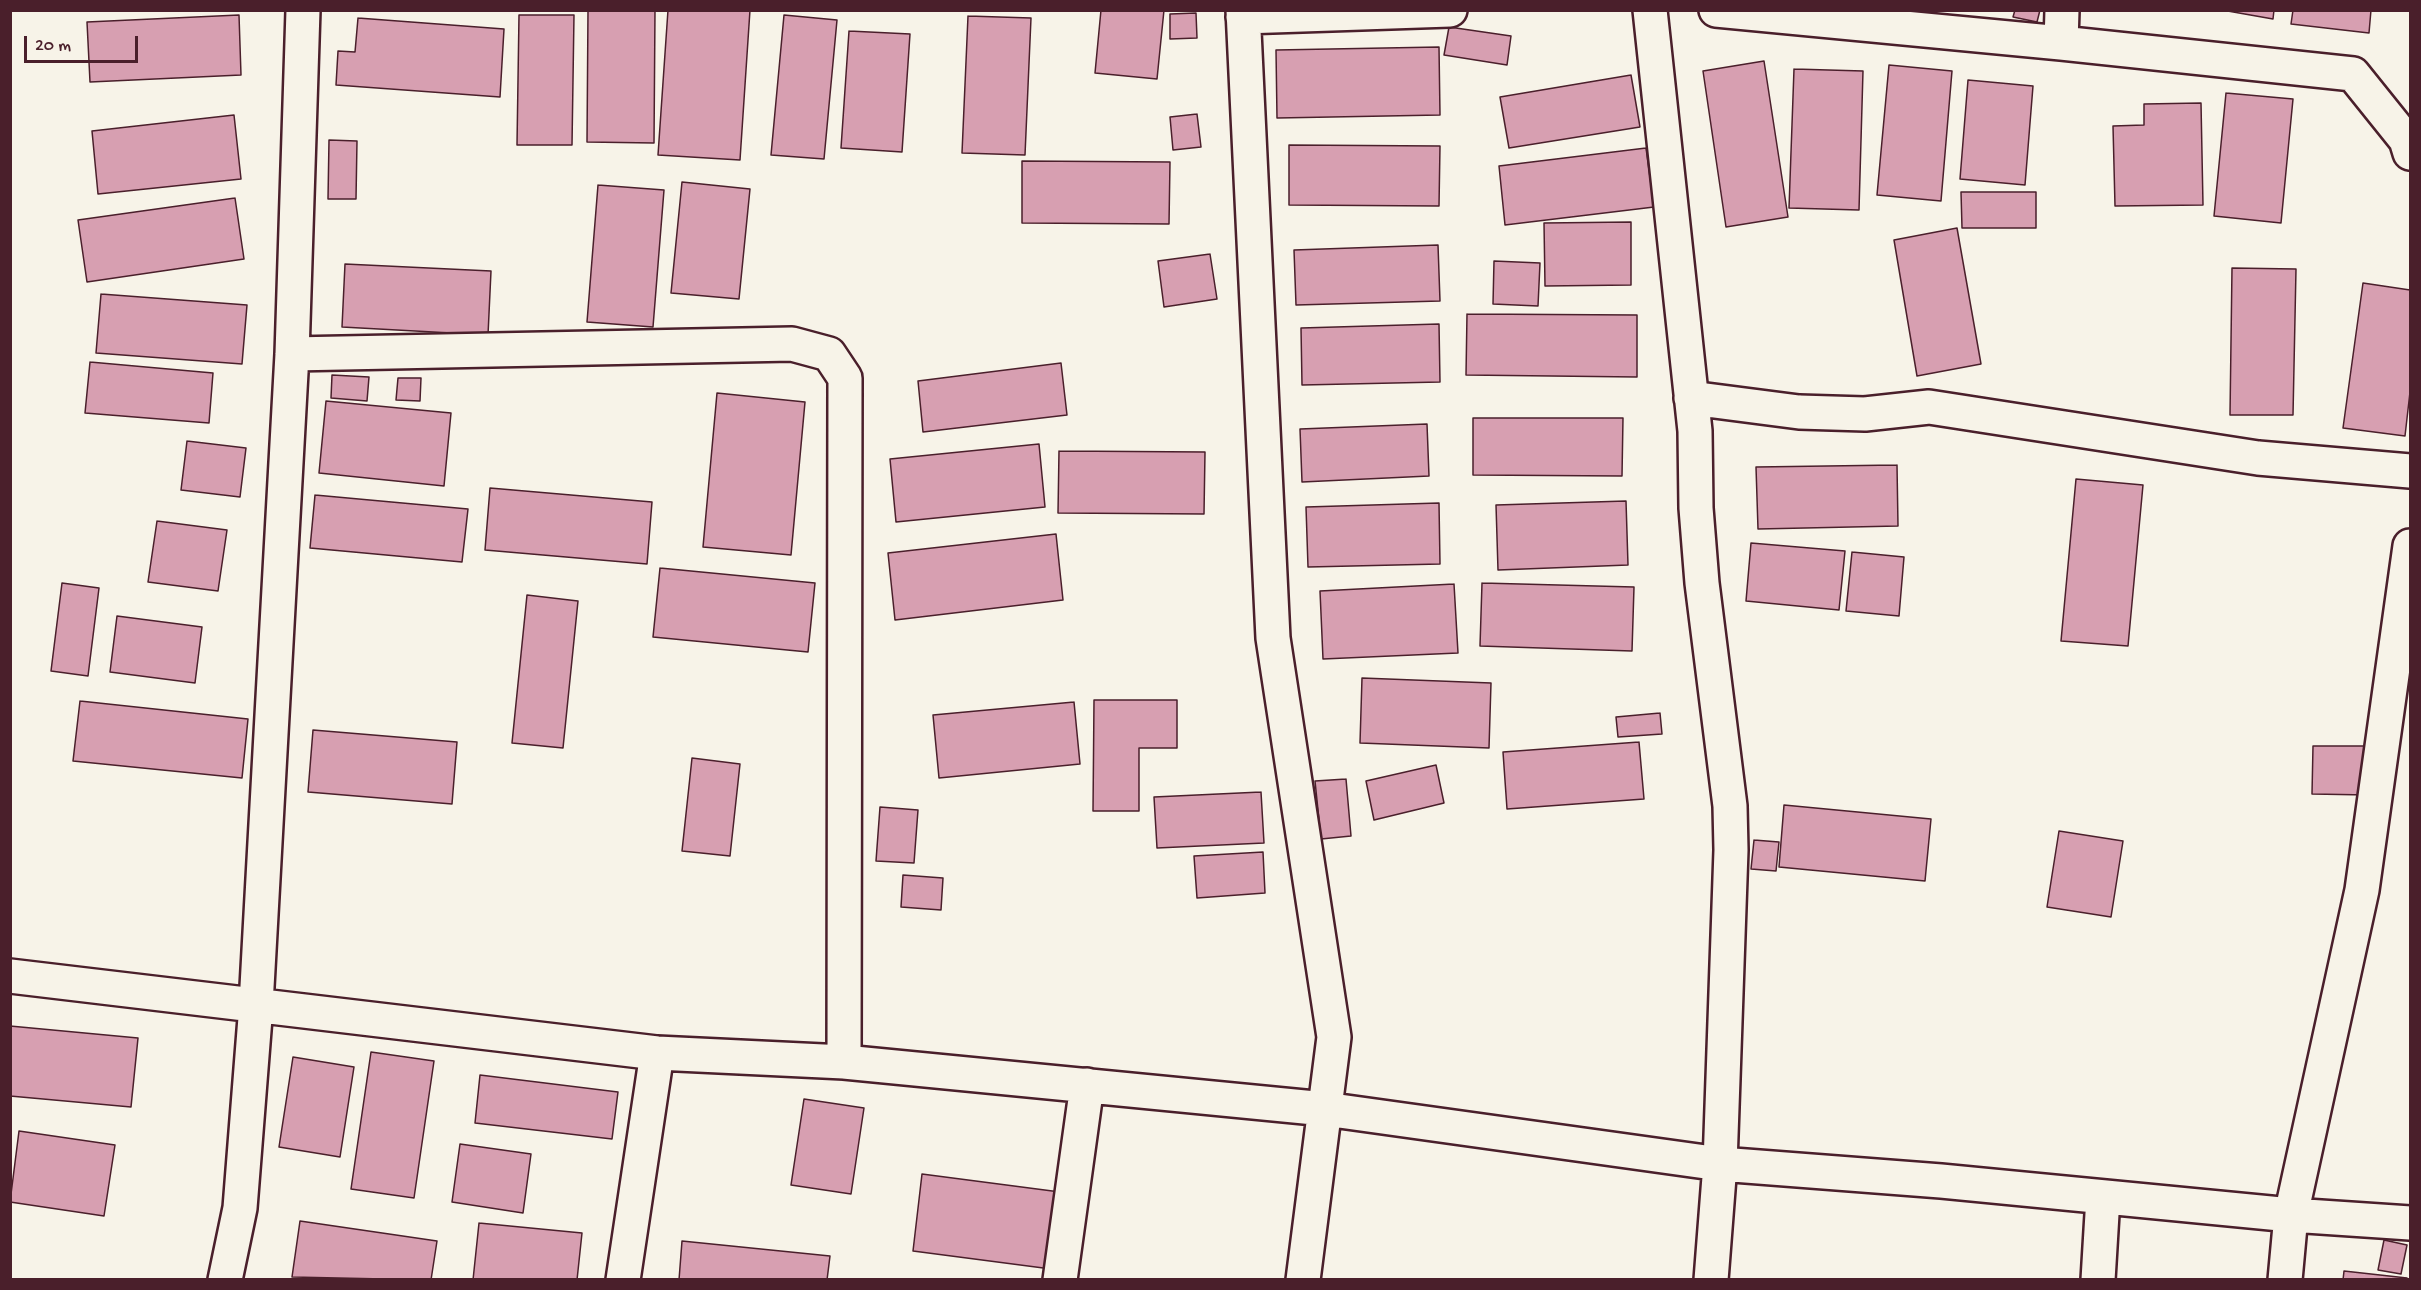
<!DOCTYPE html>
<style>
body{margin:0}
#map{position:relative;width:2421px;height:1290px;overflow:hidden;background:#f7f3e8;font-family:"Gochi Hand",sans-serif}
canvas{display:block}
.frame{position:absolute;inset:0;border:12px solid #4a1f2b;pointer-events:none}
.scale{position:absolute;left:24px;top:36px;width:114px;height:27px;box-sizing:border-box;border:3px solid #4a1f2b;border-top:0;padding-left:8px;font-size:18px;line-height:21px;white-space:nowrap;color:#4a1f2b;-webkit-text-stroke:4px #f7f3e8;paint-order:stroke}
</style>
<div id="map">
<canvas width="2421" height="1290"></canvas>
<div class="frame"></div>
<div class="scale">20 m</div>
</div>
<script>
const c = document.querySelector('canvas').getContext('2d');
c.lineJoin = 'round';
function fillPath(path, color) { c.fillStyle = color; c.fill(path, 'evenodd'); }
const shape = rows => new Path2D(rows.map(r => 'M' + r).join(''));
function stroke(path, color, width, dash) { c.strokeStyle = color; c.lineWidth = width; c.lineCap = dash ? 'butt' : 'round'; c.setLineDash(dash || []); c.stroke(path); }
const building = shape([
 [588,10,655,10,654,143,587,142,588,10],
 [668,10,750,10,740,160,658,155,668,10],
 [1101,10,1164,10,1157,79,1095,73,1101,10],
 [2015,10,2040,10,2037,22,2013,17,2015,10],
 [2222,10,2274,10,2273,19,2222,10],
 [2293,10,2371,10,2369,33,2291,24,2293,10],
 [1196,13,1197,38,1170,39,1170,14,1196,13],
 [239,15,241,75,90,82,87,22,239,15],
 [519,15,574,15,572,145,517,145,519,15],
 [784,15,837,20,824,159,771,155,784,15],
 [968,16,1031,18,1025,155,962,153,968,16],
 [358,18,504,29,500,97,336,85,338,51,355,52,358,18],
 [1449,27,1511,36,1507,65,1444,55,1449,27],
 [849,31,910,34,902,152,841,148,849,31],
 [1439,47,1440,115,1277,118,1276,50,1439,47],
 [1764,61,1788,217,1726,227,1703,71,1764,61],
 [1889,65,1952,71,1941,201,1877,195,1889,65],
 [1794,69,1863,71,1859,210,1789,208,1794,69],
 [1631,75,1640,127,1509,148,1500,97,1631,75],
 [1968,80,2033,86,2025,185,1960,179,1968,80],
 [2226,93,2293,99,2281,223,2214,216,2226,93],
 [2201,103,2203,205,2115,206,2113,126,2144,125,2144,104,2201,103],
 [1197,114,1201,147,1173,150,1170,117,1197,114],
 [234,115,241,179,98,194,92,131,234,115],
 [329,140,357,141,356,199,328,199,329,140],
 [1289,145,1440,146,1439,206,1289,205,1289,145],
 [1646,148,1654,207,1505,225,1499,166,1646,148],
 [1022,161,1170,162,1169,224,1022,223,1022,161],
 [682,182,750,189,739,299,671,293,682,182],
 [598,185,664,190,653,327,587,322,598,185],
 [1961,192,2036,192,2036,228,1962,228,1961,192],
 [235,198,244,259,87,282,78,220,235,198],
 [1631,222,1631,285,1545,286,1544,223,1631,222],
 [1957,228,1981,364,1917,376,1894,240,1957,228],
 [1438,245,1440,301,1296,305,1294,250,1438,245],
 [1210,254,1217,299,1164,307,1158,261,1210,254],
 [1494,261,1540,263,1538,306,1493,304,1494,261],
 [345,264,491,271,488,335,342,327,345,264],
 [2232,268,2296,269,2293,415,2230,415,2232,268],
 [2363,283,2410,290,2410,392,2405,436,2343,428,2363,283],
 [101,294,247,305,242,364,96,353,101,294],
 [1467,314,1637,315,1637,377,1466,375,1467,314],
 [1439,324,1440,382,1302,385,1301,328,1439,324],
 [90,362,213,373,209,423,85,413,90,362],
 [1061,363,1067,415,923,432,918,381,1061,363],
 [332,375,369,377,367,401,331,398,332,375],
 [398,378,421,378,420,401,396,400,398,378],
 [717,393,805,402,791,555,703,547,717,393],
 [326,401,451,413,444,486,319,473,326,401],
 [1473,418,1623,418,1622,476,1473,475,1473,418],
 [1427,424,1429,476,1302,482,1300,429,1427,424],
 [187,441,246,448,240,497,181,490,187,441],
 [1039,444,1045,507,896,522,890,459,1039,444],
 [1059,451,1205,452,1204,514,1058,513,1059,451],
 [1897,465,1898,526,1758,529,1756,467,1897,465],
 [2076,479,2143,485,2128,646,2061,641,2076,479],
 [490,488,652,502,647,564,485,550,490,488],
 [315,495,468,509,462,562,310,548,315,495],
 [1626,501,1628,565,1498,570,1496,505,1626,501],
 [1439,503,1440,564,1308,567,1306,507,1439,503],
 [157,521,227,530,218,591,148,582,157,521],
 [1056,534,1063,600,895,620,888,553,1056,534],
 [1751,543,1845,551,1839,610,1746,601,1751,543],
 [1852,552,1904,557,1899,616,1846,611,1852,552],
 [660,568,815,583,808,652,653,637,660,568],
 [62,583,99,588,88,676,51,671,62,583],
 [1482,583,1634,587,1632,651,1480,646,1482,583],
 [1454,584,1458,653,1323,659,1320,591,1454,584],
 [527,595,578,601,563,748,512,743,527,595],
 [117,616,202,627,195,683,110,672,117,616],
 [1362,678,1491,683,1489,748,1360,743,1362,678],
 [1094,700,1177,700,1177,748,1139,748,1139,811,1093,811,1094,700],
 [80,701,248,719,242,778,73,761,80,701],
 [1074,702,1080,764,939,778,933,715,1074,702],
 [1660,713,1662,734,1618,737,1616,717,1660,713],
 [313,730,457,742,452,804,308,792,313,730],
 [1639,742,1644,799,1507,809,1503,752,1639,742],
 [2313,746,2369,746,2368,795,2312,794,2313,746],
 [692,758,740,764,730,856,682,851,692,758],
 [1436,765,1444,803,1374,820,1366,781,1436,765],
 [1346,779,1351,836,1321,839,1315,781,1346,779],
 [1261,792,1264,843,1157,848,1154,797,1261,792],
 [1784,805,1931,819,1925,881,1779,867,1784,805],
 [880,807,918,810,914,863,876,861,880,807],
 [2059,831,2123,841,2111,917,2047,907,2059,831],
 [1754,840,1779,842,1776,871,1751,869,1754,840],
 [1263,852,1265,893,1197,898,1194,856,1263,852],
 [903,875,943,878,941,910,901,907,903,875],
 [10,1026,138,1038,131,1107,10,1096,10,1026],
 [371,1052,434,1061,414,1198,351,1189,371,1052],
 [293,1057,354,1067,340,1157,279,1147,293,1057],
 [480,1075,618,1092,612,1139,475,1123,480,1075],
 [804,1099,864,1108,851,1194,791,1185,804,1099],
 [19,1131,115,1145,104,1216,10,1202,19,1131],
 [460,1144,531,1154,523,1213,452,1202,460,1144],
 [922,1174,1060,1192,1051,1269,913,1251,922,1174],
 [300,1221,437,1241,431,1280,292,1277,300,1221],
 [479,1223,582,1233,577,1280,473,1280,479,1223],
 [2384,1240,2407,1245,2401,1274,2378,1270,2384,1240],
 [682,1241,830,1256,827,1280,679,1280,682,1241],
 [2344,1271,2407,1278,2407,1280,2343,1280,2344,1271]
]);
const minor = shape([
 [1243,10,1273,638,1334,1037,1303,1280],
 [1650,10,1695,431,1696,508,1702,583,1730,806,1731,850,1720,1164,1711,1280],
 [1716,10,2061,43,2353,74,2406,140,2410,153],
 [1243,17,1450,10],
 [2061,43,2062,10],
 [292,354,792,344,829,354,845,378,844,1062],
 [1691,398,1799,412,1865,414,1929,407,2258,458,2410,471],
 [10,976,657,1053,844,1062,1325,1109,1720,1164,1941,1181,2291,1215,2410,1223],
 [225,1280,240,1208,256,1005,292,354,303,10],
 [623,1280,657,1053],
 [1060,1280,1087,1085],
 [2098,1280,2103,1197],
 [2285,1280,2291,1215,2362,890,2410,546]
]);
fillPath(building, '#d79fb1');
stroke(building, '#4a1f2b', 1.5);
stroke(minor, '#4a1f2b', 38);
stroke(minor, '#f7f3e8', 33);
</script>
